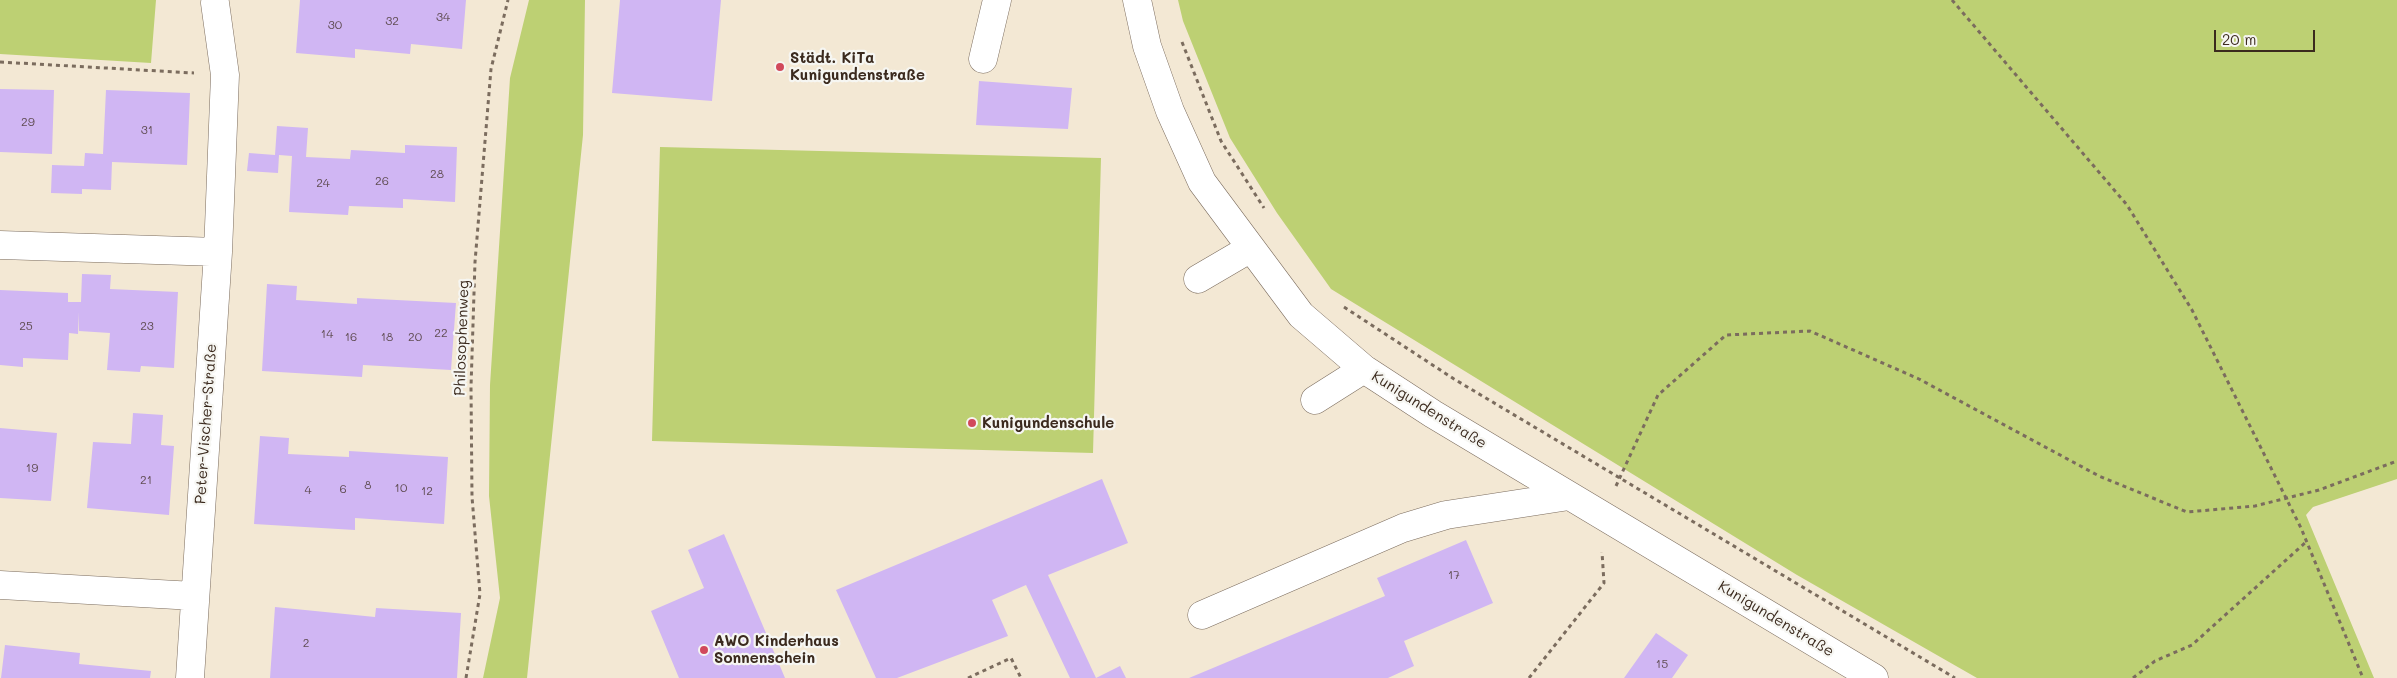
<!DOCTYPE html>
<meta charset="utf-8">
<style>
body{margin:0}
#map{position:relative;width:2397px;height:678px;overflow:hidden;background:#f3e8d4;font-family:Mali,sans-serif}
canvas{display:block}
.scale{position:absolute;left:2214px;top:30px;width:101px;height:22px;box-sizing:border-box;border:2px solid #3b2a1e;border-top:0;padding-left:6px;font-size:15px;line-height:18px;white-space:nowrap;color:#3b2a1e;-webkit-text-stroke:4px #f6f6f2;paint-order:stroke}
</style>
<div id="map">
<canvas width="2397" height="678"></canvas>
<div class="scale">20 m</div>
</div>
<script>
const c = document.querySelector('canvas').getContext('2d');
c.lineJoin = 'round';
function fillPath(path, color) { c.fillStyle = color; c.fill(path, 'evenodd'); }
const shape = rows => new Path2D(rows.map(r => 'M' + r).join(''));
function stroke(path, color, width, dash) { c.strokeStyle = color; c.lineWidth = width; c.lineCap = dash ? 'butt' : 'round'; c.setLineDash(dash || []); c.stroke(path); }
function drawText(font, color, halo, rows, align = 'center') {
  c.font = font + ' Mali,sans-serif'; c.lineWidth = 4.5; c.setLineDash([]); c.textBaseline = 'middle'; c.strokeStyle = halo; c.fillStyle = color; for (const [text, x, y, turn = 0] of rows) {
    c.save(); c.translate(x, y); c.rotate((+turn || 0) * Math.PI / 180); c.textAlign = isNaN(turn) ? turn : align; if (halo) c.strokeText(text, 0, 0); c.fillText(text, 0, 0); c.restore();
  }
}
const green = shape([
 [0,0,156,0,151,63,0,54],
 [529,0,585,0,583,135,527,678,483,678,500,598,489,496,490,385,510,78],
 [1178,0,2397,0,2397,479,2313,507,2306,515,2374,678,1977,678,1797,575,1331,289,1277,213,1230,138,1183,21],
 [660,147,1101,158,1093,453,652,441]
]);
const building = shape([
 [300,0,466,0,462,49,411,44,410,54,355,49,355,58,296,53],
 [620,0,721,0,712,101,612,93],
 [979,81,1072,88,1068,129,976,125],
 [0,89,54,90,52,154,0,152],
 [106,90,190,93,187,165,112,162,111,190,82,189,82,194,51,193,52,165,84,166,85,153,103,154],
 [277,126,308,128,306,157,350,159,351,150,405,153,405,145,457,147,455,202,403,199,403,208,349,206,348,215,289,212,292,156,279,155,278,173,247,171,249,153,275,155],
 [82,274,111,275,110,289,178,292,174,368,141,366,140,372,107,370,110,333,79,331,79,312,78,334,69,333,68,360,23,358,23,367,0,365,0,290,68,293,68,302,81,302],
 [267,284,297,286,296,300,357,304,357,298,456,303,451,370,363,365,362,377,262,371],
 [133,413,163,415,161,445,174,446,169,515,87,508,93,442,131,444],
 [0,428,57,433,51,501,0,498],
 [260,436,289,438,288,454,349,457,349,451,448,457,444,524,355,518,355,530,254,524],
 [1102,479,1128,543,1048,575,1096,678,1120,666,1126,678,1070,678,1026,585,992,600,1008,636,897,678,876,678,836,590],
 [724,534,785,678,679,678,651,611,704,588,688,550],
 [1466,540,1493,603,1404,641,1414,666,1388,678,1189,678,1385,596,1377,578],
 [275,607,375,617,376,608,461,613,457,678,270,678],
 [1656,633,1688,655,1672,678,1624,678],
 [5,645,80,653,79,664,151,671,150,678,1,678]
]);
const path = shape([
 [1952,0,2127,205,2192,310,2301,528,2363,678],
 [1182,42,1221,141,1264,208],
 [0,62,194,73],
 [1344,307,1454,379,1955,678],
 [1616,486,1658,395,1726,335,1810,331,1919,379,2099,476,2187,512,2255,506,2319,490,2397,461],
 [466,678,480,594,472,497,471,387,475,262,491,69,508,0],
 [968,678,1011,658,1021,678],
 [1529,678,1604,583,1602,552],
 [2133,678,2155,661,2192,645,2306,542]
]);
const minor = shape([
 [1137,0,1147,46,1170,111,1202,182,1301,315,1364,369,1433,414,1874,678],
 [983,59,997,0],
 [0,245,218,252],
 [1198,279,1251,248],
 [1315,400,1364,369],
 [0,585,194,596],
 [1202,615,1403,528,1446,515,1569,496],
 [190,678,218,252,225,75,215,3]
]);
const markers = [
 [780,67,5,"#d1495b"],
 [972,423,5,"#d1495b"],
 [704,650,5,"#d1495b"]
];
const numberNames = [
 ["34",443,17],
 ["32",392,21],
 ["30",335,25],
 ["29",28,122],
 ["31",147,130],
 ["28",437,174],
 ["26",382,181],
 ["24",323,183],
 ["25",26,326],
 ["23",147,326],
 ["22",441,333],
 ["14",327,334],
 ["16",351,337],
 ["18",387,337],
 ["20",415,337],
 ["19",32,468],
 ["21",146,480],
 ["8",368,485],
 ["10",401,488],
 ["6",343,489],
 ["4",308,490],
 ["12",427,491],
 ["17",1454,575],
 ["2",306,643],
 ["15",1662,664]
];
const poiNames = [
 ["Städt. KiTa",790,58],
 ["Kunigundenstraße",790,75],
 ["Kunigundenschule",982,423],
 ["AWO Kinderhaus",714,641],
 ["Sonnenschein",714,658]
];
const streetNames = [
 ["Philosophenweg",462,338,-88],
 ["Kunigundenstraße",1429,410,32],
 ["Peter-Vischer-Straße",206,424,-86],
 ["Kunigundenstraße",1776,619,31]
];
fillPath(green, '#bdd073');
fillPath(building, '#d0b6f3');
stroke(minor, '#7b6c5e', 29);
stroke(path, '#7b6c5e', 3, [4, 4]);
stroke(minor, '#fff', 28);
for (const [x, y, r, color] of markers) { const dot = new Path2D(); dot.arc(x, y, r, 0, 2 * Math.PI); c.fillStyle = color; c.fill(dot); stroke(dot, '#f6f6f2', 2); }
drawText('12px', '#604d53', null, numberNames);
drawText('bold 15px', '#3b2a1e', '#f6f6f2', poiNames, 'left');
drawText('15px', '#3b2a1e', '#f6f6f2', streetNames);
</script>
